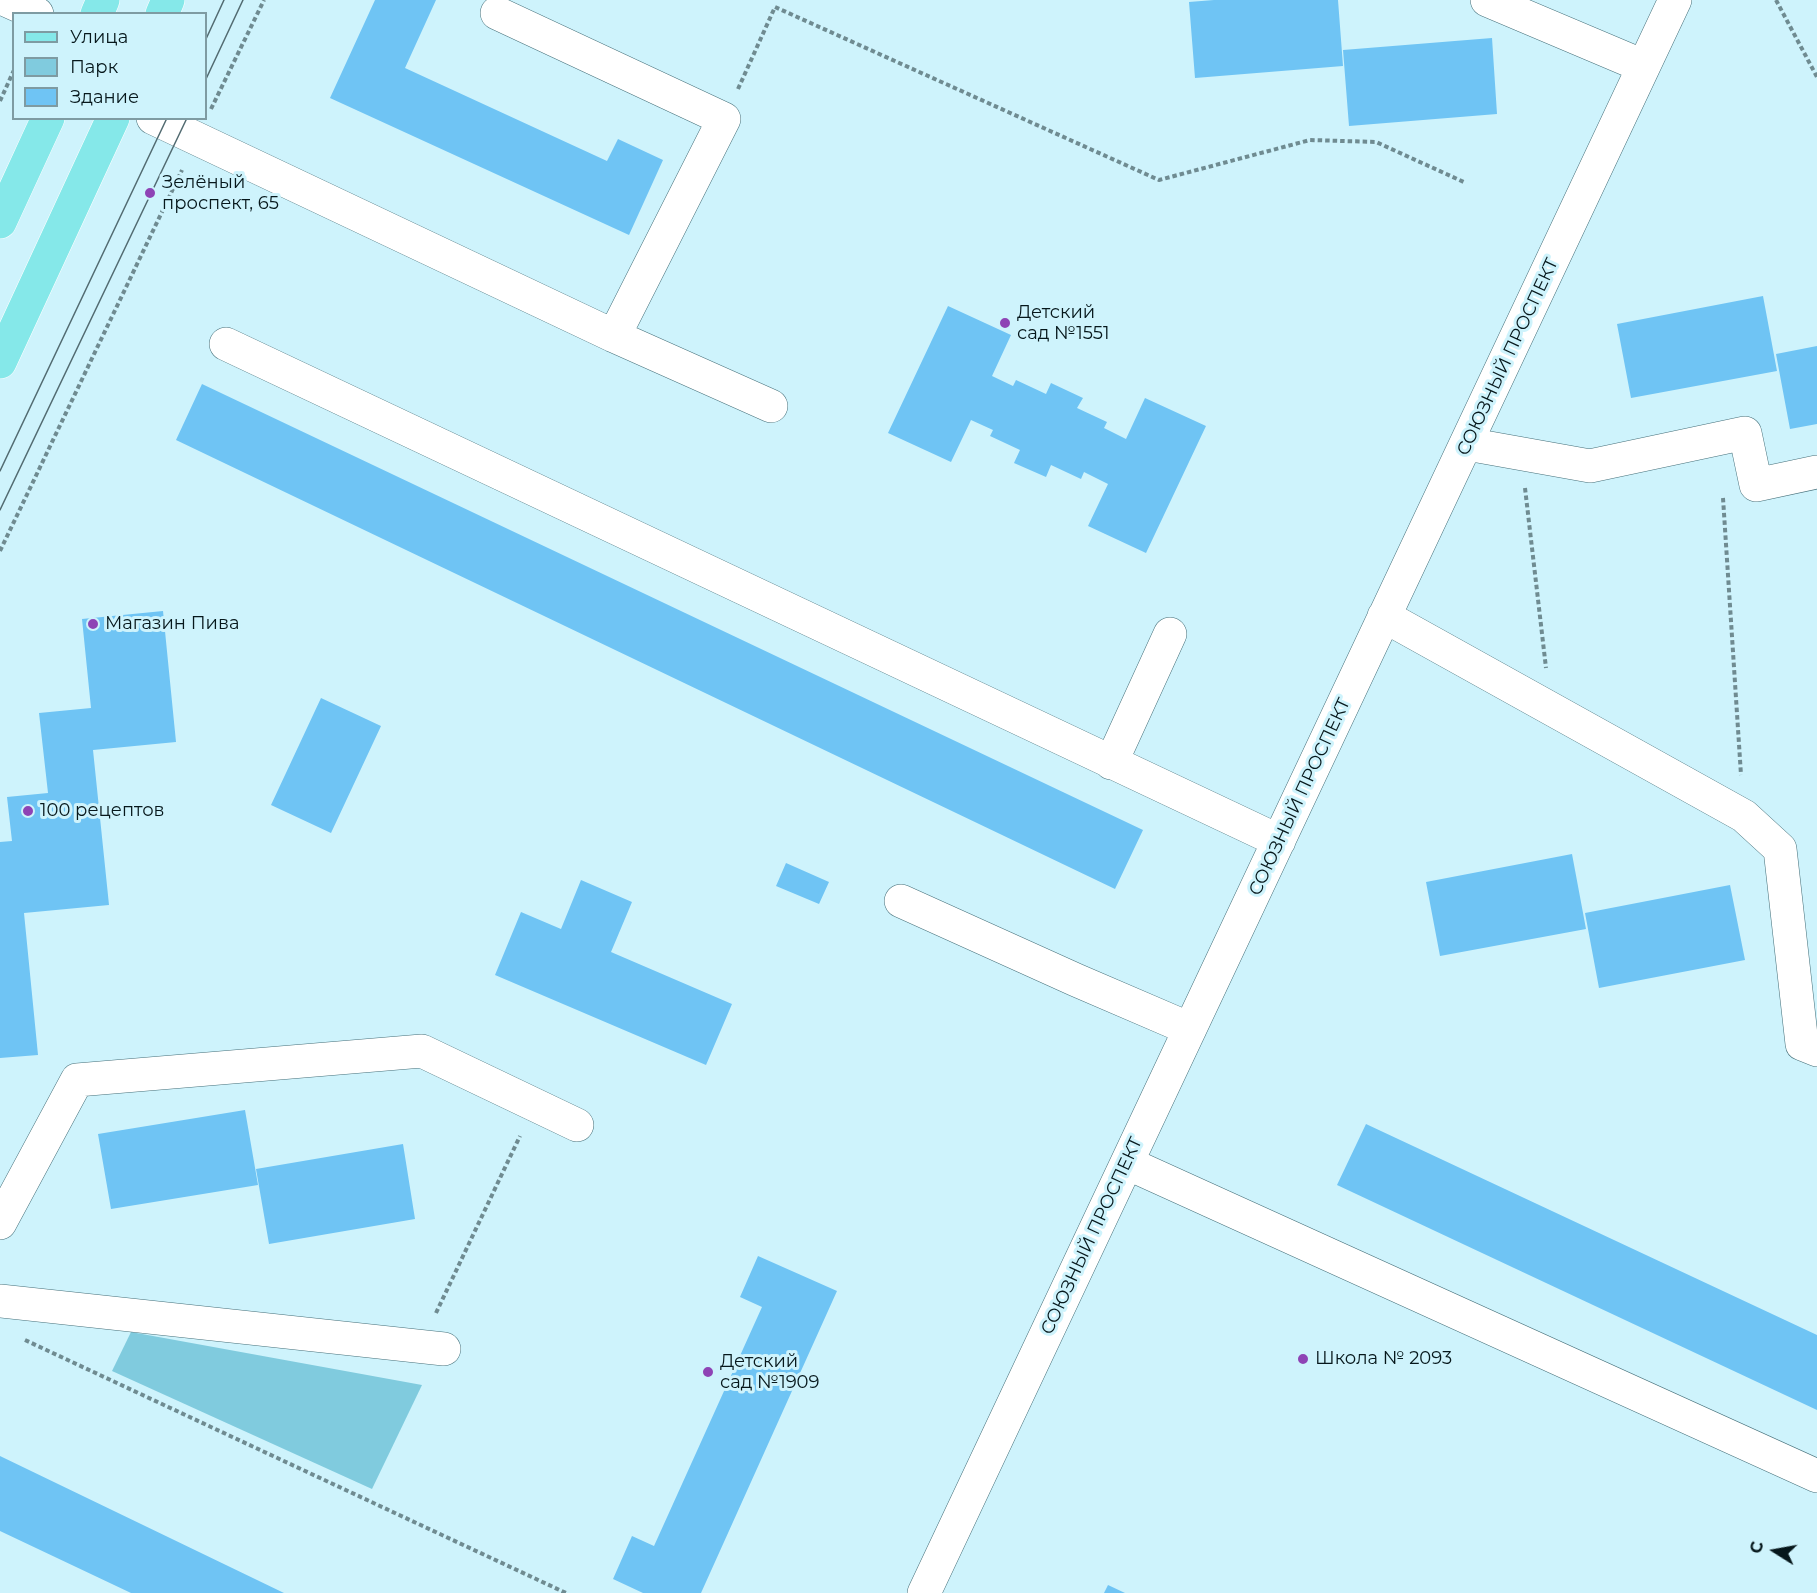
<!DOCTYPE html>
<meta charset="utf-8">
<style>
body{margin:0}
#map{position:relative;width:1817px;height:1593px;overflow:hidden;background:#cef3fc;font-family:Montserrat,sans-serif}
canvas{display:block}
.legend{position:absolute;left:12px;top:12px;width:195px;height:108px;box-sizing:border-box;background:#cef3fc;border:2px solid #7e9ba2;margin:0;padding:8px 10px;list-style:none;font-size:18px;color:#06171b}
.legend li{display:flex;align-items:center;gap:12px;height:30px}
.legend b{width:30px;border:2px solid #7e9ba2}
.north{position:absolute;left:1745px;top:1521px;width:60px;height:60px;-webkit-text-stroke:4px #cef3fc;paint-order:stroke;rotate:281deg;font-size:16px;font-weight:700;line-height:24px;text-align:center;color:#06171b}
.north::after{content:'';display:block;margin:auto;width:21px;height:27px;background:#06171b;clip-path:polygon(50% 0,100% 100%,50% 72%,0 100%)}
</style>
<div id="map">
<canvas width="1817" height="1593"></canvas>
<ul class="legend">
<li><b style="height:8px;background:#85e8e9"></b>Улица</li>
<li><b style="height:16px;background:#80cbde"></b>Парк</li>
<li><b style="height:16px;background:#6fc4f4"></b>Здание</li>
</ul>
<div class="north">С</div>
</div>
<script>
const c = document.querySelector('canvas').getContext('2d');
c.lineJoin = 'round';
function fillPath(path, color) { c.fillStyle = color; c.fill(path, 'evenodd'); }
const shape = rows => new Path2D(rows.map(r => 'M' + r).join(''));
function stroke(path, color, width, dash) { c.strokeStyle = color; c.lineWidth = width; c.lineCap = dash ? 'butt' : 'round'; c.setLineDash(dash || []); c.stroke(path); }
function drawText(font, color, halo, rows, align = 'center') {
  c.font = font + ' Montserrat,sans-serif'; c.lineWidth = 6; c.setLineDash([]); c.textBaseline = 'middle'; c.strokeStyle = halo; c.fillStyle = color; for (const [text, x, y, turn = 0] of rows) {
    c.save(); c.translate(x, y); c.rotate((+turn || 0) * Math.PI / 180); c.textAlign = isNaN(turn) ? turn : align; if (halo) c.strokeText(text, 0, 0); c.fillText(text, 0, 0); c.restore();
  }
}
const green = shape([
 [131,1332,422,1385,372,1489,112,1371]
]);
const building = shape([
 [375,0,436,0,405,68,607,161,618,139,663,160,629,235,330,98],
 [1214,0,1338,0,1343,66,1195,78,1189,2],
 [1492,38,1497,114,1349,126,1343,50],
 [1763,296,1777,371,1631,398,1617,324],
 [948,306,1011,335,992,376,1013,386,1016,380,1046,394,1051,383,1083,398,1077,408,1107,422,1104,428,1126,439,1145,398,1206,426,1146,553,1088,526,1108,484,1084,472,1081,479,1051,465,1046,477,1014,463,1020,450,990,436,993,430,971,420,951,462,888,433],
 [1817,346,1817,424,1790,429,1776,354],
 [202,384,1143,830,1115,889,176,440],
 [163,611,176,742,93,750,109,905,24,913,38,1055,0,1058,0,842,12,841,7,797,48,793,39,713,91,708,82,619],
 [321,698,381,726,331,833,271,805],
 [1572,854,1586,929,1440,956,1426,882],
 [786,863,829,882,819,904,776,886],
 [581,880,632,902,611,952,732,1004,706,1065,495,975,521,912,561,929],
 [1730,885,1745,960,1599,988,1585,913],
 [245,1110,258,1185,111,1209,98,1134],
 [1366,1124,1817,1335,1817,1410,1337,1185],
 [403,1144,415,1219,269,1244,256,1169],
 [758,1256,837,1291,701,1593,643,1593,613,1579,632,1536,654,1546,762,1307,740,1297],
 [0,1456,284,1593,131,1593,0,1531],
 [1108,1585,1125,1593,1104,1593]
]);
const path = shape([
 [1776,0,1817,77],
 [738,89,775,7,1159,180,1310,140,1376,142,1466,183],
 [0,101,14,70],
 [211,109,264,0],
 [1525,488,1546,668],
 [1723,498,1741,775],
 [0,551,182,170],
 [436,1313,520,1136],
 [25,1340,566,1593]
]);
const minor = shape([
 [6,0,37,14],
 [1487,0,1643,66],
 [497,13,724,119,614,336],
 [153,118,614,336,771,406],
 [226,344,1279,841],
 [1467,444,1590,466,1745,433,1756,485,1817,472],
 [1384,616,1744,816,1780,849,1802,1044,1817,1050],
 [1111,763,1170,634],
 [901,901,1076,980,1190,1029],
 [1127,1163,1817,1476],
 [0,1223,77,1080,422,1051,577,1125],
 [0,1301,444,1349],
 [924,1593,1675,0]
]);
const major = shape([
 [97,14,103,0],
 [162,14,168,0],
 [0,222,48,118],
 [0,362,113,118]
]);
const tram = shape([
 [206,39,224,0],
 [206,79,243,0],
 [0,471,167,118],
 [0,510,187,118]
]);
const markers = [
 [150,193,6,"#8e43b5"],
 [1005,323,6,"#8e43b5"],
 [93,624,6,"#8e43b5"],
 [28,811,6,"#8e43b5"],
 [1303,1359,6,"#8e43b5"],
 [708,1372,6,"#8e43b5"]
];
const poiNames = [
 ["Зелёный",162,183],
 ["проспект, 65",162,204],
 ["Детский",1017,313],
 ["сад №1551",1017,334],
 ["Магазин Пива",105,624],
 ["100 рецептов",40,811],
 ["Школа № 2093",1315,1359],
 ["Детский",720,1362],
 ["сад №1909",720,1383]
];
const streetNames = [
 ["СОЮЗНЫЙ ПРОСПЕКТ",1508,357,-65],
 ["СОЮЗНЫЙ ПРОСПЕКТ",1300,797,-65],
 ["СОЮЗНЫЙ ПРОСПЕКТ",1092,1236,-65]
];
fillPath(green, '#80cbde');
fillPath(building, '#6fc4f4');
stroke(minor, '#46707a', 34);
stroke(major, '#fff', 34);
stroke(path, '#6f8b91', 4, [4.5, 3]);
stroke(minor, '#fff', 33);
stroke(major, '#85e8e9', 33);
stroke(tram, '#526b71', 1.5);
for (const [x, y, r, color] of markers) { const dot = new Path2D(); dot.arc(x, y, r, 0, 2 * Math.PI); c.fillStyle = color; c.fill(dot); stroke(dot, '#cef3fc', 2); }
drawText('18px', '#06171b', '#cef3fc', poiNames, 'left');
drawText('18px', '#06171b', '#cef3fc', streetNames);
</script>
